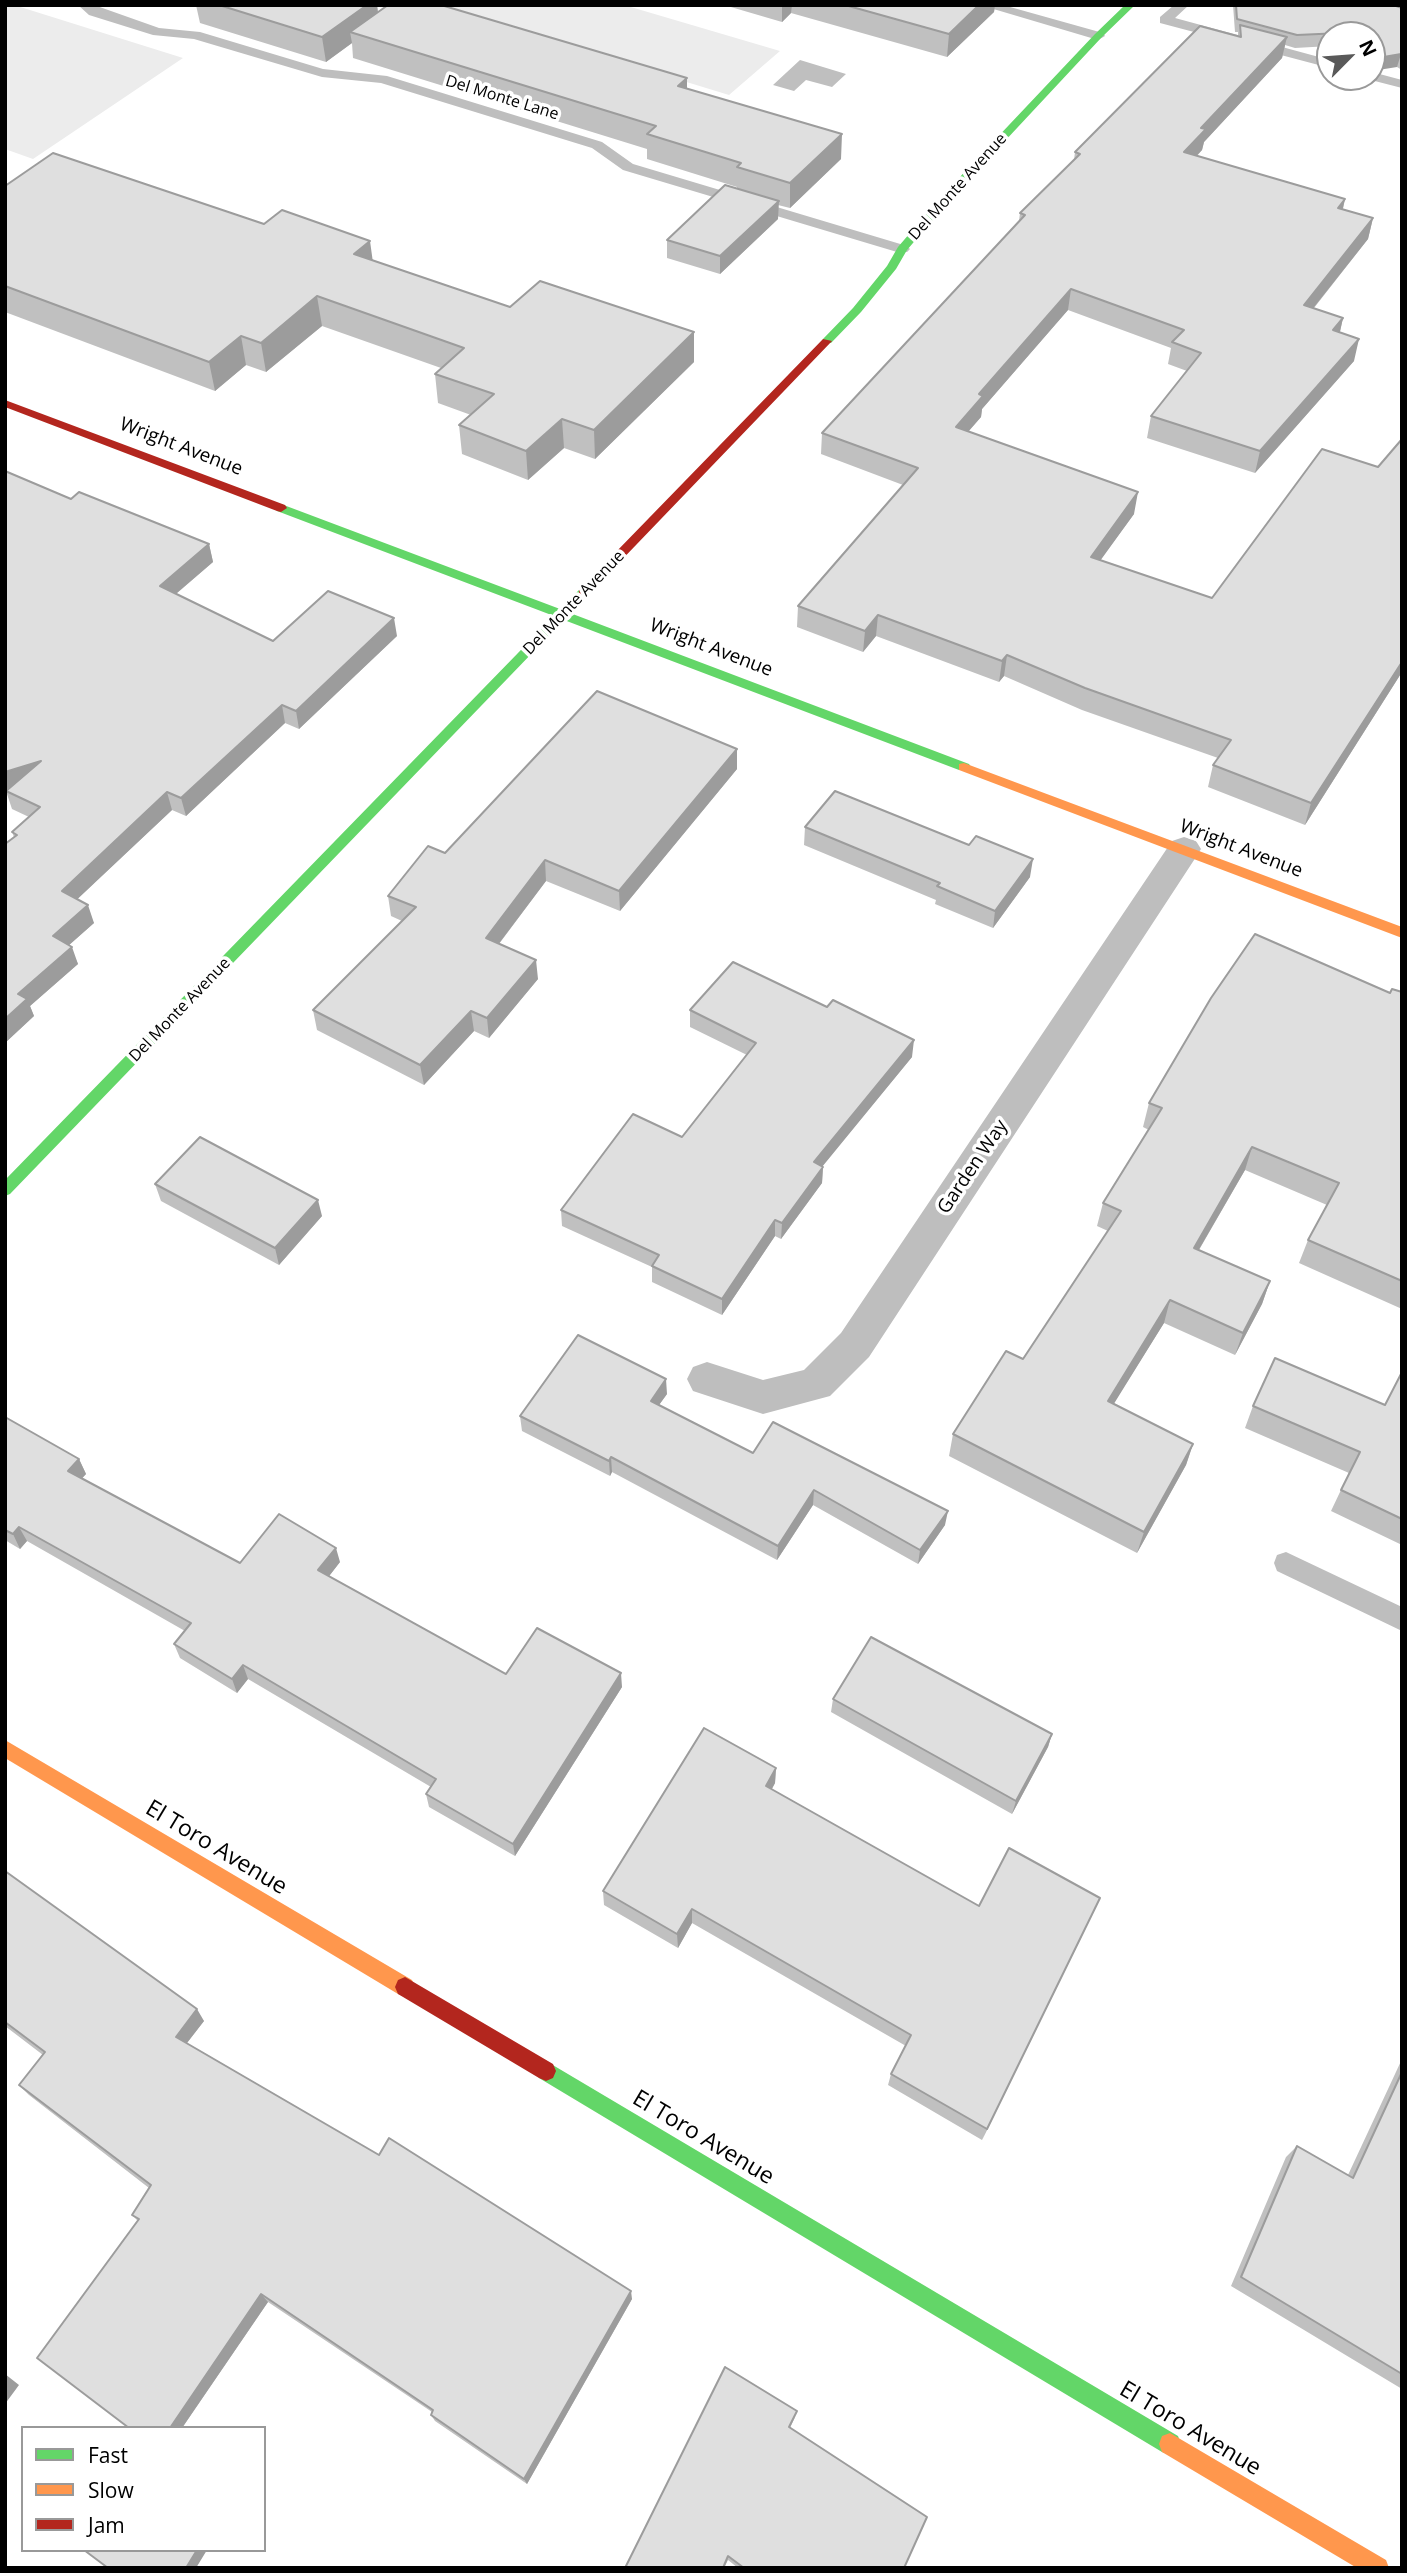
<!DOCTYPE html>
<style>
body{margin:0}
#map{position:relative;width:1407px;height:2573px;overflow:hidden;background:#fff;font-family:"Open Sans",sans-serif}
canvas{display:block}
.frame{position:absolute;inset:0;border:7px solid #000;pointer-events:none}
.legend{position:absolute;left:21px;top:2426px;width:245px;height:126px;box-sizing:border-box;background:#fff;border:2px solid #999;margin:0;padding:9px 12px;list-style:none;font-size:21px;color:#000}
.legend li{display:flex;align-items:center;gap:14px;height:35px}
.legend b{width:35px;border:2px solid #999}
.north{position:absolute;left:1316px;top:21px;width:70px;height:70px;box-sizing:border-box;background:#fff;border:2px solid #999;border-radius:50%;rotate:65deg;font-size:19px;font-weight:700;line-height:28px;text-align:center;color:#000}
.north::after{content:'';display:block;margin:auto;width:24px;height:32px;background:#595959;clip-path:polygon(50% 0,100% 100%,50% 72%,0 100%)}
</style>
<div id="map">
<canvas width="1407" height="2573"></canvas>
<div class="frame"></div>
<ul class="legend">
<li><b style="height:9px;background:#63d668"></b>Fast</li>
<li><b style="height:9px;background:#ff974d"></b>Slow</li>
<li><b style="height:9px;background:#b3261e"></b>Jam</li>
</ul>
<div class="north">N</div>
</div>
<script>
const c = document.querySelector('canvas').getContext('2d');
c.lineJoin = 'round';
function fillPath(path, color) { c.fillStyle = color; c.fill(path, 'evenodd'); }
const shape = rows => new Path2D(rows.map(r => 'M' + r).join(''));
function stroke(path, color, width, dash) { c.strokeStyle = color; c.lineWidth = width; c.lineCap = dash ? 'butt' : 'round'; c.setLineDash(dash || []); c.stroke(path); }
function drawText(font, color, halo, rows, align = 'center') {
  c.font = font + ' "Open Sans",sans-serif'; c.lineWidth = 7; c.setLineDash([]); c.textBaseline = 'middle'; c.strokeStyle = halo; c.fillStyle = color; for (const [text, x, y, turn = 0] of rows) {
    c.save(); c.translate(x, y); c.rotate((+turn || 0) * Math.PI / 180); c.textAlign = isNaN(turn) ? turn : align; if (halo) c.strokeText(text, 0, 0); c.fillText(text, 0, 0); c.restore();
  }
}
const green = shape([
 [5,5,14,5,183,58,33,159,5,149],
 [435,5,624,5,780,51,729,95]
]);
const water = shape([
 [800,60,846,74,832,87,806,80,794,91,773,85]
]);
const lane = shape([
 [78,5,94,5,159,28,200,32,323,69,387,76,602,142,633,164,907,246,910,249,907,252,897,252,623,170,592,148,381,83,322,77,194,39,153,35,89,15,78,5],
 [980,5,1003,5,1103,33,1105,36,1098,40,980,5],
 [1174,5,1189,5,1175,18,1330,60,1330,68,1160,23,1160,17,1174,5],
 [1372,72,1402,80,1402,88,1367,79,1366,77,1372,77,1372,72],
 [1286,1552,1402,1607,1402,1631,1277,1571,1274,1563,1277,1555,1286,1552]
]);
const street = shape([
 [1184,837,1196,841,1201,849,1196,857,869,1357,830,1396,763,1414,693,1391,687,1379,693,1367,707,1362,763,1380,804,1370,841,1333,1172,841,1184,837]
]);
const fast = shape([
 [1125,5,1135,5,1101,38,948,202,907,250,896,269,861,312,831,343,823,343,823,339,853,308,887,266,898,247,940,198,1095,34,1125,5],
 [281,504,560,609,579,590,587,590,587,596,570,613,969,764,971,767,969,770,959,770,564,620,10,1194,5,1196,5,1180,554,616,277,511,275,508,281,504],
 [546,2061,1178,2436,1181,2444,1178,2452,1170,2455,1162,2452,539,2078,536,2071,539,2064,546,2061]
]);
const slow = shape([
 [964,763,1402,927,1402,938,959,770,959,764,964,763],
 [5,1740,412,1980,415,1987,412,1994,405,1997,398,1994,5,1758,5,1740],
 [1170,2433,1386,2560,1389,2568,1357,2568,1162,2452,1159,2444,1162,2436,1170,2433]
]);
const jam = shape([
 [823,339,832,341,587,596,579,596,579,590,823,339],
 [5,400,285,505,287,508,281,512,277,511,5,407,5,400],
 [405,1977,553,2064,556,2071,553,2078,546,2081,539,2078,398,1994,395,1987,398,1980,405,1977]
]);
const wall = shape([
 [196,5,377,5,378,12,687,78,687,89,841,159,790,208,778,205,778,219,720,274,667,258,667,240,737,189,737,187,647,159,647,149,353,58,352,43,326,62,200,23],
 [724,5,995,5,994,12,947,57,791,13,782,22],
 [1233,5,1402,5,1402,70,1397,67,1372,35,1330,35,1330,46,1295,48,1285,45,1282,58,1204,142,1202,150,1197,156,1345,199,1343,209,1373,218,1368,239,1314,308,1343,318,1340,332,1354,361,1255,473,1147,438,1151,416,1187,371,1168,364,1171,348,1068,310,982,409,981,417,968,432,1134,514,1100,560,1212,598,1378,467,1402,439,1402,672,1305,825,1208,787,1213,765,1218,758,1082,710,1004,676,999,682,876,636,863,652,797,627,798,606,903,485,821,454,822,433,1019,221,1020,213,1074,160,1075,152,1238,36,1238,32,1235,32],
 [5,186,373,261,510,307,694,332,694,362,595,459,564,448,528,480,462,454,459,425,471,415,438,403,435,374,441,368,322,326,266,372,246,365,215,391,5,312],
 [71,499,209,544,213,562,176,594,273,641,397,636,299,729,285,723,186,816,172,810,77,899,94,923,69,945,78,964,30,1006,34,1016,5,1043,14,837,12,832,29,817,12,809,6,791],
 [737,749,737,769,620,911,546,881,499,944,538,979,489,1038,474,1031,424,1085,317,1030,313,1010,402,921,391,916,388,896,445,853],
 [805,827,1030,877,993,928,935,904,936,900,804,845],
 [1402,992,1402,1309,1299,1263,1308,1240,1327,1205,1245,1170,1199,1250,1270,1281,1262,1304,1235,1355,1164,1323,1113,1404,1193,1444,1186,1465,1137,1553,949,1456,953,1434,1023,1359,1108,1231,1097,1226,1103,1203,1149,1130,1143,1127,1149,1103,1390,993],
 [690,1010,912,1057,822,1166,823,1167,822,1183,781,1239,775,1236,722,1315,652,1282,652,1267,562,1226,561,1210,682,1137,747,1055,690,1027],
 [155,1184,322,1216,279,1265,161,1201],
 [1402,1372,1402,1545,1331,1511,1349,1473,1245,1428,1253,1406,1385,1405],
 [667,1394,659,1405,753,1453,945,1525,918,1564,813,1505,777,1560,612,1472,610,1476,522,1431,520,1416],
 [5,1417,79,1459,86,1474,82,1478,240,1563,340,1562,329,1576,506,1674,622,1687,515,1856,429,1807,426,1794,431,1787,248,1679,237,1693,180,1658,174,1644,185,1631,27,1541,20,1549,5,1540],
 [833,1699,1052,1734,1048,1747,1012,1814,831,1712],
 [776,1768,775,1783,772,1789,979,1906,1094,1911,982,2140,888,2085,891,2074,906,2046,692,1923,678,1948,604,1905,603,1891],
 [5,1871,204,2021,187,2043,379,2155,632,2299,527,2484,435,2421,431,2415,432,2412,268,2302,182,2428,129,2428,138,2221,132,2215,149,2188,29,2095,19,2085,43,2055,5,2026],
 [1402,2059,1402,2389,1231,2286,1286,2157,1297,2146,1348,2175],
 [795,2417,790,2428,904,2568,738,2568,728,2560,724,2568,625,2568]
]);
const shadedWall = shape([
 [367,5,377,5,379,23,350,32,352,43,326,62,322,37],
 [782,5,792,5,791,13,782,22],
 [979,5,995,5,994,12,947,57,949,34],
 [1287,37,1282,58,1204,142,1202,150,1180,173,1184,152,1201,128],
 [1401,54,1397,67,1372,71,1372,59],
 [687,78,687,103,678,86],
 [842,134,841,159,790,208,790,183],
 [1345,199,1340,220,1338,208],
 [779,201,778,219,720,274,720,256],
 [1373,218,1368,239,1299,326,1304,305],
 [370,241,374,270,354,254],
 [1071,289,1068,310,982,409,981,417,953,449,956,427,979,394],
 [317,296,322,326,266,372,261,343],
 [1343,318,1338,340,1333,330],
 [694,332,694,362,595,459,594,430],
 [241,336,246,365,215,391,209,362],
 [1359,339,1354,361,1255,473,1260,451],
 [562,419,564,448,528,480,526,451],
 [1138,492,1134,514,1087,579,1091,557],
 [209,544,213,562,164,604,160,586],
 [878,615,876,636,863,652,865,631],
 [394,618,397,636,299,729,296,711],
 [1007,655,1004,676,999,682,1002,661],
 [1402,662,1402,672,1305,825,1311,803],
 [282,705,285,723,186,816,181,798],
 [737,749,737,769,620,911,619,891],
 [41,761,5,791,5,772],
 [167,792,172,810,68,908,62,891],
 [1033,859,1030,877,993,928,995,911],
 [545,860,546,881,488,958,486,938],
 [88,905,94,923,59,954,53,936],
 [72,947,78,964,30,1006,34,1016,5,1043,5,1019,18,994],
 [536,960,538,979,489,1038,487,1018],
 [471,1011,474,1031,424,1085,420,1065],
 [914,1040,912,1057,813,1178,814,1162],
 [1252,1147,1245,1170,1187,1270,1194,1248],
 [823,1167,822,1183,781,1239,782,1223],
 [318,1200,322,1216,279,1265,275,1248],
 [775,1220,775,1236,722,1315,722,1299],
 [1270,1281,1262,1304,1235,1355,1243,1333],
 [1170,1300,1164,1323,1102,1423,1108,1401],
 [666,1379,667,1394,651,1416,651,1401],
 [1193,1444,1186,1465,1137,1553,1144,1532],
 [611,1457,612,1472,610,1476,609,1461],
 [79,1459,86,1474,75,1486,68,1471],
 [814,1490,813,1505,777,1560,778,1546],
 [948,1511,945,1525,918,1564,920,1550],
 [19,1527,27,1541,20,1549,13,1534],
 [336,1548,340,1562,323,1584,318,1570],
 [243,1665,248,1679,237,1693,232,1679],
 [621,1673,622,1687,515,1856,513,1844],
 [1052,1734,1048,1747,1012,1814,1016,1801],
 [776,1768,775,1783,765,1801,766,1786],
 [1100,1898,1094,1911,982,2140,987,2129],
 [692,1909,692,1923,678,1948,677,1934],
 [197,2009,204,2021,183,2048,176,2037],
 [631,2291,632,2299,527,2484,524,2479],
 [261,2294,268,2302,182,2428,170,2428],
 [5,2374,19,2385,5,2404],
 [197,2550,207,2550,196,2568,186,2568]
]);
const building = shape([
 [219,5,367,5,322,37,219,5],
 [388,5,441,5,687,78,678,86,842,134,790,183,737,167,741,163,647,134,656,126,350,32,388,5],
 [845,5,979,5,949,34,845,5],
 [1236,5,1393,5,1402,8,1402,55,1401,54,1372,59,1372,35,1344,35,1341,33,1297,35,1237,19,1236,5],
 [1240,25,1287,37,1201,128,1206,129,1184,152,1345,199,1338,208,1373,218,1304,305,1343,318,1333,330,1359,339,1260,451,1151,416,1201,353,1172,342,1184,330,1071,289,979,394,983,396,956,427,1138,492,1091,557,1212,598,1322,449,1378,467,1402,439,1402,662,1311,803,1213,765,1231,740,1085,688,1007,655,1002,661,878,615,865,631,798,606,918,468,822,433,1025,215,1020,213,1080,154,1075,152,1200,26,1241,37,1240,25],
 [53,153,264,224,282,210,370,241,354,254,510,307,540,281,694,332,594,430,562,419,526,451,459,425,494,394,435,374,464,348,317,296,261,343,241,336,209,362,5,286,5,186,53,153],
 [725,185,779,201,720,256,667,240,725,185],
 [5,471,71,499,79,492,209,544,160,586,273,641,328,591,394,618,296,711,282,705,181,798,167,792,62,891,88,905,53,936,72,947,18,994,27,999,5,1019,5,844,17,835,12,832,40,807,6,791,41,761,5,772,5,471],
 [597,691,737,749,619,891,545,860,486,938,536,960,487,1018,471,1011,420,1065,313,1010,416,907,388,896,428,846,445,853,597,691],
 [835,791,969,845,976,836,1033,859,995,911,937,886,940,883,805,827,835,791],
 [1255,934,1390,993,1392,989,1402,992,1402,1281,1308,1240,1339,1183,1252,1147,1194,1248,1270,1281,1243,1333,1170,1300,1108,1401,1193,1444,1144,1532,953,1434,1006,1351,1023,1359,1121,1211,1103,1203,1162,1108,1149,1103,1211,998,1255,934],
 [733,962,827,1007,833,1000,914,1040,814,1162,823,1167,782,1223,775,1220,722,1299,652,1266,659,1255,561,1210,633,1114,682,1137,756,1043,690,1010,733,962],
 [200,1137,318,1200,275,1248,155,1184,200,1137],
 [578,1335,666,1379,651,1401,753,1453,773,1422,948,1511,920,1550,814,1490,778,1546,611,1457,609,1461,520,1416,578,1335],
 [1275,1358,1385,1405,1402,1372,1402,1519,1341,1490,1360,1452,1253,1406,1275,1358],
 [5,1417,79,1459,68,1471,240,1563,279,1514,336,1548,318,1570,506,1674,537,1628,621,1673,513,1844,426,1794,436,1779,243,1665,232,1679,174,1644,191,1623,19,1527,13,1534,5,1530,5,1417],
 [871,1637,1052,1734,1016,1801,833,1699,871,1637],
 [704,1728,776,1768,766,1786,979,1906,1009,1848,1100,1898,987,2129,891,2074,911,2035,692,1909,677,1934,603,1891,704,1728],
 [5,1871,197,2009,176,2037,379,2155,389,2138,631,2291,524,2479,431,2415,433,2410,261,2294,170,2428,129,2428,37,2358,139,2219,132,2215,151,2185,19,2085,45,2052,5,2022,5,1871],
 [1402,2072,1402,2374,1241,2277,1297,2146,1353,2178,1402,2072],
 [725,2367,797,2411,789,2427,927,2517,904,2568,744,2568,728,2556,723,2568,625,2568,725,2367],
 [84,2550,197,2550,186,2568,108,2568,84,2550]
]);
const farStreetnames = [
 ["Del Monte Lane",502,98,17],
 ["Del Monte Avenue",958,187,-48],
 ["Del Monte Avenue",574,603,-46],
 ["Del Monte Avenue",180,1010,-46]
];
const streetNames = [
 ["Wright Avenue",181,447,21],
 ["Wright Avenue",711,648,21],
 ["Wright Avenue",1241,849,21],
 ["Garden Way",973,1167,-56]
];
const nearStreetnames = [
 ["El Toro Avenue",216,1848,31],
 ["El Toro Avenue",703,2138,31],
 ["El Toro Avenue",1190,2429,31]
];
fillPath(green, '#ececec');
fillPath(water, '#bfbfbf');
fillPath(lane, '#bebebe');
fillPath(street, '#bebebe');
fillPath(fast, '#63d668');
fillPath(slow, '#ff974d');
fillPath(jam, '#b3261e');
fillPath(wall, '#c0c0c0');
fillPath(shadedWall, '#9c9c9c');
fillPath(building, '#dfdfdf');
stroke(building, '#9c9c9c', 2);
drawText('16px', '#000', '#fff', farStreetnames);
drawText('19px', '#000', '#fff', streetNames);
drawText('23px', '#000', '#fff', nearStreetnames);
</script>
